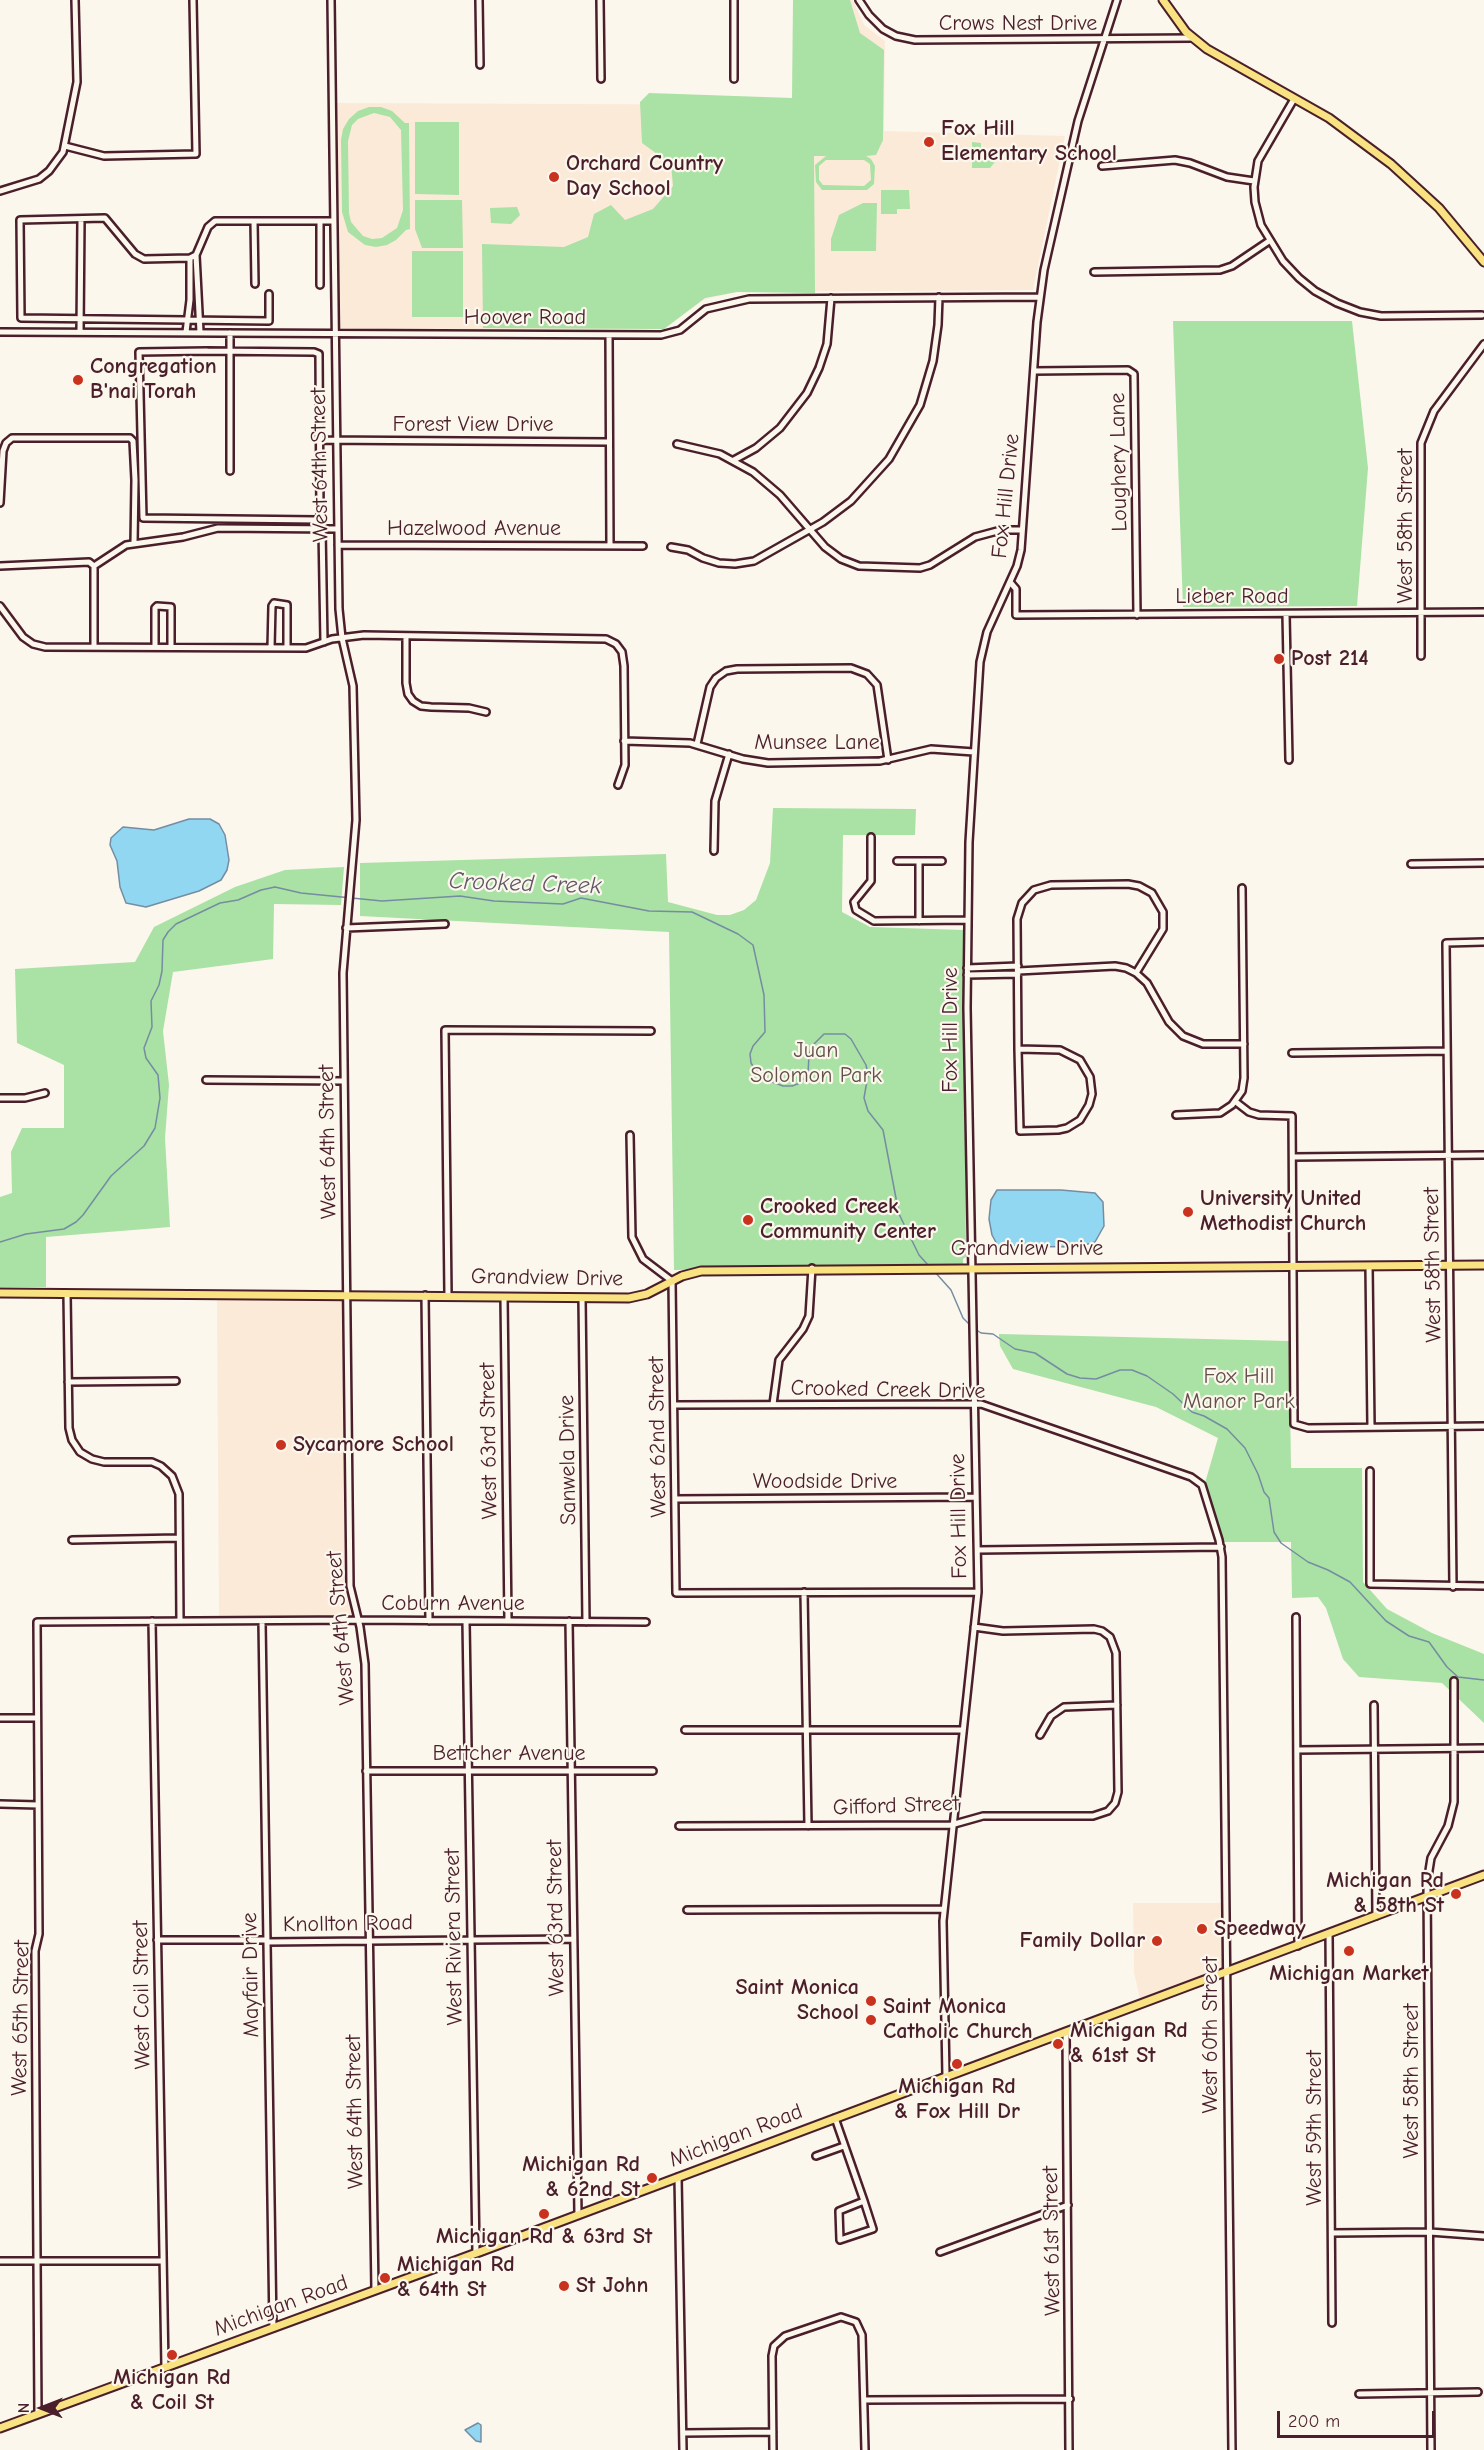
<!DOCTYPE html>
<style>
body{margin:0}
#map{position:relative;width:1484px;height:2450px;overflow:hidden;background:#fbf7ec;font-family:"Comic Neue",sans-serif}
canvas{display:block}
.north{position:absolute;left:12px;top:2378px;width:60px;height:60px;-webkit-text-stroke:4px #fbf7ec;paint-order:stroke;rotate:270deg;font-size:16px;font-weight:700;line-height:24px;text-align:center;color:#4a1f2b}
.north::after{content:'';display:block;margin:auto;width:21px;height:27px;background:#4a1f2b;clip-path:polygon(50% 0,100% 100%,50% 72%,0 100%)}
.scale{position:absolute;left:1277px;top:2411px;width:158px;height:27px;box-sizing:border-box;border:3px solid #4a1f2b;border-top:0;padding-left:8px;font-size:18px;line-height:21px;white-space:nowrap;color:#4a1f2b;-webkit-text-stroke:4px #fbf7ec;paint-order:stroke}
</style>
<div id="map">
<canvas width="1484" height="2450"></canvas>
<div class="north">N</div>
<div class="scale">200 m</div>
</div>
<script>
const c = document.querySelector('canvas').getContext('2d');
c.lineJoin = 'round';
function fillPath(path, color) { c.fillStyle = color; c.fill(path, 'evenodd'); }
const shape = rows => new Path2D(rows.map(r => 'M' + r).join(''));
function stroke(path, color, width, dash) { c.strokeStyle = color; c.lineWidth = width; c.lineCap = dash ? 'butt' : 'round'; c.setLineDash(dash || []); c.stroke(path); }
function drawText(font, color, halo, rows, align = 'center') {
  c.font = font + ' "Comic Neue",sans-serif'; c.lineWidth = 4.5; c.setLineDash([]); c.textBaseline = 'middle'; c.strokeStyle = halo; c.fillStyle = color; for (const [text, x, y, turn = 0] of rows) {
    c.save(); c.translate(x, y); c.rotate((+turn || 0) * Math.PI / 180); c.textAlign = isNaN(turn) ? turn : align; if (halo) c.strokeText(text, 0, 0); c.fillText(text, 0, 0); c.restore();
  }
}
const built = shape([
 [794,0,853,0,864,25,885,41,884,131,1065,136,1033,290,737,292,705,299,664,329,339,329,337,103,793,105],
 [217,1300,343,1300,345,1590,351,1614,347,1618,219,1617],
 [1133,1903,1221,1903,1222,1968,1140,1999,1134,1972]
]);
const green = shape([
 [793,0,850,0,860,33,884,50,883,140,876,155,866,156,871,159,875,166,874,184,867,190,822,190,816,182,815,165,826,156,814,156,815,293,737,292,705,298,664,329,483,328,482,244,564,247,588,237,594,214,611,205,625,220,653,209,673,186,671,164,642,143,640,102,649,93,792,98],
 [826,160,864,160,870,164,871,180,864,186,823,185,819,180,819,166],
 [369,107,381,107,392,111,405,123,409,123,410,229,406,230,396,240,387,245,376,247,365,245,348,232,342,212,341,140,343,129,349,119,358,111],
 [374,113,390,117,401,130,403,210,397,228,382,238,372,239,363,236,351,222,349,213,348,141,352,125,358,119],
 [415,122,459,122,459,195,415,194],
 [972,142,981,143,981,153,985,153,995,162,990,168,972,168],
 [881,190,909,190,910,209,897,209,897,214,881,214],
 [415,200,462,200,463,248,422,248,415,229],
 [863,203,877,203,876,251,831,251,831,239,839,215],
 [517,207,520,215,511,224,491,223,490,208],
 [412,251,463,251,463,317,412,317],
 [1173,321,1352,321,1368,468,1357,606,1183,607],
 [773,808,916,809,915,835,843,835,842,912,870,927,964,930,966,1257,963,1259,963,1264,674,1270,669,932,360,916,360,863,666,854,668,902,717,915,730,915,744,910,756,900,770,863],
 [344,867,341,905,274,904,273,959,173,972,163,1031,169,1085,165,1138,170,1227,46,1237,46,1287,0,1287,0,1197,12,1193,11,1152,22,1128,64,1128,64,1065,17,1043,15,969,135,962,154,927,235,887,285,870],
 [999,1334,1289,1341,1291,1468,1362,1468,1363,1582,1387,1609,1432,1633,1484,1654,1484,1723,1442,1683,1359,1677,1343,1659,1326,1608,1318,1597,1292,1598,1291,1542,1224,1542,1205,1483,1218,1438,1156,1407,1013,1369,1000,1346]
]);
const water = shape([
 [189,819,210,819,219,824,225,835,229,860,227,870,221,880,199,891,146,907,126,903,120,887,117,861,110,845,111,838,123,827,154,830,189,819],
 [997,1190,1061,1190,1095,1193,1103,1202,1104,1226,1095,1242,1078,1247,998,1246,992,1235,989,1219,991,1200,997,1190],
 [478,2423,481,2425,481,2442,476,2441,465,2430,478,2423]
]);
const stream = shape([
 [0,1242,26,1234,64,1229,76,1222,83,1215,111,1176,144,1146,155,1128,160,1098,158,1075,146,1058,144,1048,152,1027,151,1001,159,985,162,971,163,940,168,932,176,924,220,903,238,900,261,890,275,887,301,893,382,901,460,896,494,901,563,904,581,898,649,911,692,912,738,934,753,945,764,995,765,1032,753,1046,750,1054,751,1063,756,1071,767,1080,783,1086,792,1086,800,1083,808,1074,809,1054,813,1045,824,1034,845,1034,851,1039,866,1065,868,1075,864,1098,868,1111,883,1130,899,1214,919,1255,928,1265],
 [934,1271,951,1290,963,1318,971,1326],
 [975,1329,981,1333,993,1334,1015,1349,1035,1353,1067,1374,1080,1378,1096,1379,1120,1370,1132,1370,1147,1376,1173,1394,1192,1412,1204,1416,1227,1429,1245,1448,1258,1474,1264,1492,1269,1498,1274,1532,1281,1543,1308,1562,1328,1570,1350,1582,1386,1621,1409,1636,1429,1642,1447,1667,1458,1677,1484,1680]
]);
const minor = shape([
 [331,0,339,609,342,638,353,686,356,820,343,973,350,1586,360,1627,365,1664,375,2290],
 [479,0,480,65],
 [600,0,601,79],
 [734,0,734,79],
 [859,0,869,15,883,29,896,36,915,40,1193,38],
 [1294,99,1258,161,1254,187,1255,202,1261,225,1283,261,1299,278,1315,291,1337,303,1360,312,1381,316,1482,315],
 [65,146,104,156,196,154,193,0],
 [1102,166,1175,160,1190,163,1227,177,1254,181],
 [0,191,39,179,49,171,63,152,77,82,75,0],
 [254,221,255,284],
 [320,221,320,285],
 [196,255,200,332],
 [1094,272,1220,270,1232,266,1269,241],
 [269,294,269,321,21,318,20,220,105,218,135,254,144,259,190,258,196,255,208,227,215,221,333,221],
 [0,332,661,335,680,330,706,309,749,299,1040,297],
 [80,332,81,219],
 [186,332,190,300,190,258],
 [230,333,230,471],
 [609,335,610,546],
 [207,351,314,352,319,354,320,516,317,520,143,518,139,352,207,351],
 [1034,371,1128,370,1134,374,1137,615],
 [319,440,609,442],
 [677,444,720,454,753,472,780,495,825,547,841,559,859,566,920,568,930,565,975,537,1001,530,1022,530],
 [734,460,756,448,780,428,807,393,819,368,827,344,831,298],
 [0,503,3,451,6,443,12,438,130,438,133,441,135,480,134,544],
 [322,529,324,642],
 [338,545,643,546],
 [671,547,688,550,703,558,719,563,735,564,754,561,823,522,851,501,889,459,920,405,933,361,938,325,939,297],
 [0,566,89,562,94,566],
 [94,566,126,545,183,537,218,528,337,529],
 [94,566,94,647],
 [1010,582,1016,589,1016,615,1484,612],
 [0,606,23,637,33,644,45,647,306,648,332,639,364,635,606,639,616,644,622,652,624,666,625,765,618,785],
 [1286,614,1289,760],
 [406,636,406,683,408,694,413,701,421,706,431,707,469,708,486,712],
 [155,647,155,608,157,606,171,607,171,647],
 [271,648,272,606,274,603,287,605,287,648],
 [1421,656,1421,443,1434,411,1484,344],
 [624,741,690,743,743,759,768,763,880,761,931,749,974,752],
 [697,744,710,687,716,678,726,671,737,669,851,668,867,674,877,685,888,760],
 [871,837,871,881,854,902,856,910,874,921,968,920],
 [714,851,715,801,729,754],
 [897,861,942,861],
 [1411,864,1484,863],
 [919,921,919,861],
 [346,928,445,924],
 [967,968,1018,966],
 [1018,971,1115,966,1126,968,1136,973,1147,983,1169,1022,1183,1036,1203,1044,1244,1044],
 [967,975,1018,974],
 [1018,1049,1017,919,1022,903,1034,890,1051,885,1128,884,1139,886,1152,893,1163,912,1163,929,1136,973],
 [1018,1049,1060,1050,1080,1060,1090,1077,1092,1094,1089,1105,1080,1120,1067,1128,1058,1130,1020,1131,1018,1049],
 [1292,1053,1447,1051],
 [206,1080,344,1081],
 [0,1098,25,1098,45,1093],
 [1236,1102,1249,1112,1259,1115,1292,1116,1294,1424,1308,1428,1484,1426],
 [1176,1115,1220,1113,1232,1105,1242,1091,1244,1078,1242,888],
 [630,1135,632,1237,643,1259,672,1281,676,1593,978,1592],
 [1293,1157,1484,1155],
 [1369,1266,1371,1427],
 [67,1294,69,1428,72,1440,80,1452,92,1459,104,1462,152,1462,161,1466,172,1476,179,1494,180,1621],
 [425,1295,429,1621],
 [448,1295,445,1030,651,1031],
 [504,1297,508,1621],
 [582,1298,586,1622],
 [68,1382,176,1381],
 [773,1404,779,1360,803,1329,809,1316,812,1268],
 [674,1405,981,1404,1191,1477,1202,1485,1219,1540,1222,1557,1232,2450],
 [1370,1471,1370,1584,1484,1586],
 [675,1499,976,1497],
 [72,1540,179,1538],
 [978,1550,1221,1547],
 [1453,1587,1446,943,1484,942],
 [804,1592,808,1826],
 [1296,1617,1298,1946],
 [152,1621,165,2368],
 [466,1621,476,2253],
 [569,1621,578,2214],
 [262,1622,273,2328],
 [1374,1705,1376,1916],
 [0,1718,37,1718],
 [685,1730,962,1730],
 [1040,1735,1051,1716,1064,1707,1117,1705],
 [1297,1750,1484,1748],
 [366,1771,653,1771],
 [0,1804,38,1805],
 [679,1826,951,1825,983,1816,1093,1816,1108,1811,1115,1803,1118,1792,1116,1653,1110,1637,1102,1631,1094,1629,1003,1631,974,1627],
 [687,1910,944,1909],
 [1329,1933,1332,2323],
 [157,1940,267,1940],
 [267,1942,573,1939],
 [1066,2032,1069,2450],
 [946,2076,943,1921,978,1592,967,1008,969,842,980,662,987,632,1017,566,1021,550,1037,322,1044,270,1078,121,1117,0],
 [835,2118,864,2201],
 [816,2156,844,2146],
 [678,2177,683,2450],
 [864,2201,873,2229,840,2240,839,2211,864,2201],
 [1332,2233,1430,2232,1484,2236],
 [940,2252,1068,2205],
 [0,2261,163,2261],
 [1359,2394,1478,2392],
 [864,2400,1070,2399],
 [38,2414,35,1951,39,1934,37,1622,358,1620,646,1622],
 [683,2433,773,2432],
 [773,2450,772,2356,774,2346,785,2336,841,2317,856,2322,862,2335,865,2450],
 [1431,2450,1427,1883,1431,1858,1448,1826,1454,1802,1454,1681]
]);
const major = shape([
 [1163,0,1186,32,1207,49,1329,118,1391,164,1439,208,1484,262],
 [0,1293,629,1298,647,1294,682,1276,701,1271,1484,1265],
 [0,2428,482,2251,1484,1875]
]);
const markers = [
 [929,142,6,"#c8321e"],
 [554,177,6,"#c8321e"],
 [78,380,6,"#c8321e"],
 [1279,659,6,"#c8321e"],
 [1188,1212,6,"#c8321e"],
 [748,1220,6,"#c8321e"],
 [281,1445,6,"#c8321e"],
 [1456,1894,6,"#c8321e"],
 [1202,1929,6,"#c8321e"],
 [1157,1941,6,"#c8321e"],
 [1349,1951,6,"#c8321e"],
 [871,2001,6,"#c8321e"],
 [871,2020,6,"#c8321e"],
 [1058,2044,6,"#c8321e"],
 [957,2064,6,"#c8321e"],
 [652,2178,6,"#c8321e"],
 [544,2214,6,"#c8321e"],
 [385,2278,6,"#c8321e"],
 [564,2286,6,"#c8321e"],
 [172,2355,6,"#c8321e"]
];
const streetNames = [
 ["Crows Nest Drive",1018,24],
 ["Hoover Road",525,318],
 ["Forest View Drive",473,425],
 ["Loughery Lane",1119,462,-91],
 ["West 64th Street",320,465,-91],
 ["Fox Hill Drive",1006,496,-84],
 ["West 58th Street",1406,526,-90],
 ["Hazelwood Avenue",474,529],
 ["Lieber Road",1232,597],
 ["Munsee Lane",817,743],
 ["Fox Hill Drive",951,1030,-90],
 ["West 64th Street",328,1142,-91],
 ["Grandview Drive",1027,1249],
 ["West 58th Street",1433,1265,-91],
 ["Grandview Drive",547,1278,1],
 ["Crooked Creek Drive",888,1390,1],
 ["West 62nd Street",658,1437,-91],
 ["West 63rd Street",489,1441,-91],
 ["Sanwela Drive",568,1460,-91],
 ["Woodside Drive",825,1482],
 ["Fox Hill Drive",959,1516,-91],
 ["Coburn Avenue",453,1604],
 ["West 64th Street",341,1628,-95],
 ["Bettcher Avenue",509,1754],
 ["Gifford Street",896,1806,-2],
 ["West 63rd Street",556,1918,-91],
 ["Knollton Road",348,1924,-1],
 ["West Riviera Street",454,1937,-91],
 ["Mayfair Drive",251,1975,-91],
 ["West Coil Street",142,1995,-91],
 ["West 65th Street",21,2018,-89],
 ["West 60th Street",1211,2035,-90],
 ["West 58th Street",1412,2081,-90],
 ["West 64th Street",355,2112,-91],
 ["West 59th Street",1315,2128,-90],
 ["Michigan Road",736,2136,-21],
 ["West 61st Street",1052,2241,-91],
 ["Michigan Road",281,2306,-20]
];
const poiNames = [
 ["Fox Hill",941,129],
 ["Elementary School",941,154],
 ["Orchard Country",566,164],
 ["Day School",566,189],
 ["Congregation",90,367],
 ["B'nai Torah",90,392],
 ["Post 214",1291,659],
 ["University United",1200,1199],
 ["Methodist Church",1200,1224],
 ["Crooked Creek",760,1207],
 ["Community Center",760,1232],
 ["Sycamore School",293,1445],
 ["Michigan Rd",1444,1881,"right"],
 ["& 58th St",1444,1906,"right"],
 ["Speedway",1214,1929],
 ["Family Dollar",1145,1941,"right"],
 ["Michigan Market",1349,1974,"center"],
 ["Saint Monica",859,1988,"right"],
 ["School",859,2013,"right"],
 ["Saint Monica",883,2007],
 ["Catholic Church",883,2032],
 ["Michigan Rd",1070,2031],
 ["& 61st St",1070,2056],
 ["Michigan Rd",957,2087,"center"],
 ["& Fox Hill Dr",957,2112,"center"],
 ["Michigan Rd",640,2165,"right"],
 ["& 62nd St",640,2190,"right"],
 ["Michigan Rd & 63rd St",544,2237,"center"],
 ["Michigan Rd",397,2265],
 ["& 64th St",397,2290],
 ["St John",576,2286],
 ["Michigan Rd",172,2378,"center"],
 ["& Coil St",172,2403,"center"]
];
const parkNames = [
 ["Juan",816,1051],
 ["Solomon Park",816,1076],
 ["Fox Hill",1239,1377],
 ["Manor Park",1239,1402]
];
const waterNames = [
 ["Crooked Creek",525,884,2]
];
fillPath(built, '#fcead9');
fillPath(green, '#aae1a4');
fillPath(water, '#91d7f2');
stroke(water, '#758da2', 1.5);
stroke(stream, '#758da2', 1.5);
stroke(minor, '#4a1f2b', 10);
stroke(major, '#4a1f2b', 11);
stroke(minor, '#fbf7ec', 5);
stroke(major, '#f8e281', 7);
for (const [x, y, r, color] of markers) { const dot = new Path2D(); dot.arc(x, y, r, 0, 2 * Math.PI); c.fillStyle = color; c.fill(dot); stroke(dot, '#fbf7ec', 2); }
drawText('22px', '#4a1f2b', '#fbf7ec', streetNames);
drawText('bold 22px', '#4a1f2b', '#fbf7ec', poiNames, 'left');
drawText('22px', '#625049', '#fbf7ec', parkNames);
drawText('italic 24px', '#5f5667', '#fbf7ec', waterNames);
</script>
